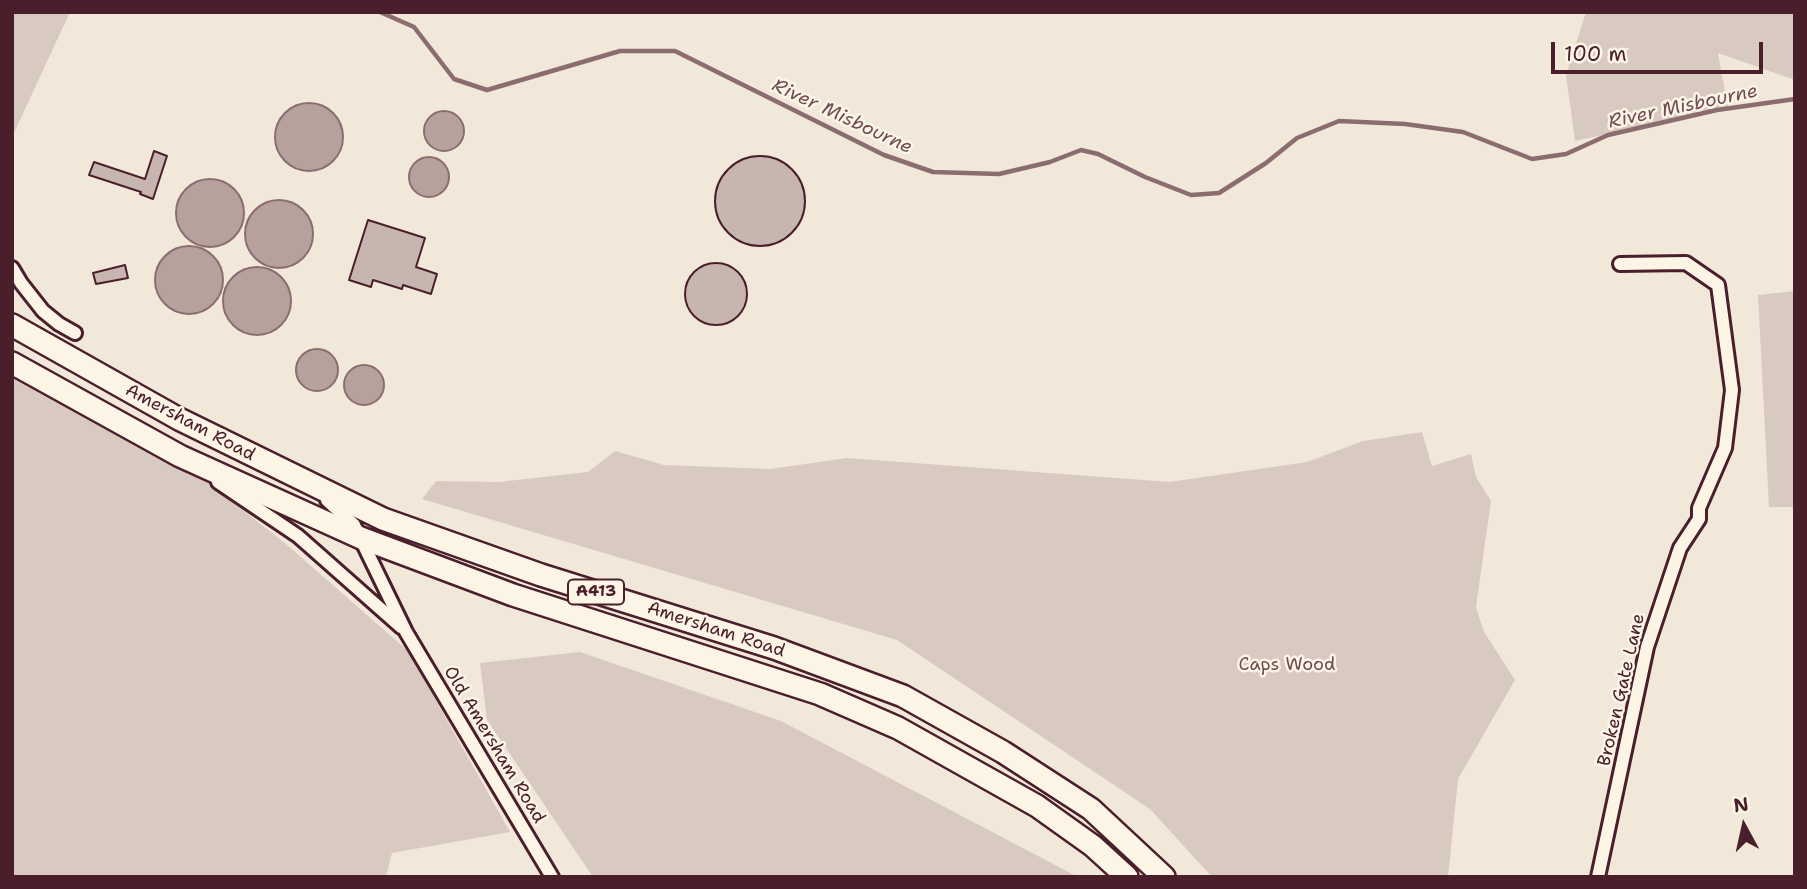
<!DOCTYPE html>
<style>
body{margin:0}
#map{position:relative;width:1807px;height:889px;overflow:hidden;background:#f1e8da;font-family:"Shantell Sans",sans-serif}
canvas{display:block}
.frame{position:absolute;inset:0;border:14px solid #4a1f2b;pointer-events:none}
.north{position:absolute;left:1709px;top:791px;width:70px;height:70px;-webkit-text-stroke:5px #fcf5e5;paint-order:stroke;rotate:352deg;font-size:19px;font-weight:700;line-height:28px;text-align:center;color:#4a1f2b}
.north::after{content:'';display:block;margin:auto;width:24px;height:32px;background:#4a1f2b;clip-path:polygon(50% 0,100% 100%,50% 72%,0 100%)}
.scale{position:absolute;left:1551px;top:42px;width:212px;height:32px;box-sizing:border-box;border:4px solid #4a1f2b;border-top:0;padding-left:9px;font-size:21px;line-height:24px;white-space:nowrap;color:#4a1f2b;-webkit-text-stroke:5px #fcf5e5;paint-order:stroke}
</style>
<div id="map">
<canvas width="1807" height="889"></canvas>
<div class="frame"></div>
<div class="north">N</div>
<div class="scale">100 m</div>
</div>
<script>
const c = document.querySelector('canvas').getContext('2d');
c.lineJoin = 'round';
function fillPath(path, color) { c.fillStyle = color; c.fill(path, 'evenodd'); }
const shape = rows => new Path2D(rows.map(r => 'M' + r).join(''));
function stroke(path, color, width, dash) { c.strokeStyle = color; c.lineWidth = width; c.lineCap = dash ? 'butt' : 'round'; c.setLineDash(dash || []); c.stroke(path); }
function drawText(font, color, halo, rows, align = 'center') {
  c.font = font + ' "Shantell Sans",sans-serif'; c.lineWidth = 5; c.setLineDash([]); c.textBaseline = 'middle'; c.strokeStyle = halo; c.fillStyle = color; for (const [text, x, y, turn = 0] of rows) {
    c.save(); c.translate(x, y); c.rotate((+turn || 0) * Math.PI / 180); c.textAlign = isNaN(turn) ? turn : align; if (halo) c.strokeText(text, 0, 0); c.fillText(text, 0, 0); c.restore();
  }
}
const green = shape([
 [12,12,70,12,12,137],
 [1586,12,1795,12,1795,80,1718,53,1728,108,1575,141,1566,75],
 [1795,291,1795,507,1769,507,1758,295],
 [12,371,153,456,202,478,286,544,408,651,510,832,392,853,386,877,12,877],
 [1422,432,1432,466,1471,454,1476,477,1491,501,1476,607,1484,632,1515,680,1458,779,1448,877,1212,877,1150,809,897,640,422,499,436,481,499,482,588,472,615,451,664,465,770,469,847,458,1170,482,1307,462,1363,441],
 [580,652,781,721,1078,877,593,877,487,720,480,663]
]);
const water = shape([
 '275 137a34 34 0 1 1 68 0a34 34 0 1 1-68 0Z',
 '424 131a20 20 0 1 1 40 0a20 20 0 1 1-40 0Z',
 '409 177a20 20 0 1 1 40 0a20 20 0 1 1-40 0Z',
 '176 213a34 34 0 1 1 68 0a34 34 0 1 1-68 0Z',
 '245 234a34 34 0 1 1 68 0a34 34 0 1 1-68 0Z',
 '155 280a34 34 0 1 1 68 0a34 34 0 1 1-68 0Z',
 '223 301a34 34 0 1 1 68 0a34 34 0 1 1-68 0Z',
 '296 370a21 21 0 1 1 42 0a21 21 0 1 1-42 0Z',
 '344 385a20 20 0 1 1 40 0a20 20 0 1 1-40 0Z'
]);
const stream = shape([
 [380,12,414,27,454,79,487,90,620,51,675,51,884,155,933,172,999,174,1050,162,1081,150,1098,154,1145,177,1191,195,1219,193,1266,163,1297,138,1339,121,1405,124,1463,132,1532,159,1566,154,1608,135,1717,110,1795,99]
]);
const building = shape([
 [154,151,167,156,153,199,140,194,141,192,89,175,94,162,145,179,154,151],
 '715 201a45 45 0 1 1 90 0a45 45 0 1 1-90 0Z',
 [368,220,425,238,416,267,437,274,431,294,403,285,402,289,373,280,371,287,349,280,368,220],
 '685 294a31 31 0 1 1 62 0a31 31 0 1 1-62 0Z',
 [125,265,128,278,96,284,93,273,125,265]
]);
const minor = shape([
 [12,268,21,283,43,311,59,324,75,333],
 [218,482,298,536,401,627],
 [327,500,354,525,406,632,552,877],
 [1598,877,1647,647,1680,548,1699,519,1699,508,1725,448,1732,390,1718,285,1686,263,1620,264]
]);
const trunk = shape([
 [12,325,179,419,383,519,541,575,774,648,903,696,1003,752,1091,809,1164,877],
 [12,363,180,456,361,538,513,595,820,694,898,728,1037,806,1093,846,1127,877]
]);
const shields = [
 [596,592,56]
];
const shieldNames = [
 ["A413",596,592]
];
const streetNames = [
 ["Amersham Road",190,423,28],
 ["Amersham Road",716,630,18],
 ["Broken Gate Lane",1622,690,-77],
 ["Old Amersham Road",494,745,59]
];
const parkNames = [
 ["Caps Wood",1287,665]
];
const waterNames = [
 ["River Misbourne",1683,107,-12],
 ["River Misbourne",842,117,25]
];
fillPath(green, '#d8cac0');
fillPath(water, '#b6a19c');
stroke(water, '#8b6d6f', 2);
stroke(stream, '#8b6d6f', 4.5);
fillPath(building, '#c7b6af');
stroke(building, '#4a1f2b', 2);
stroke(minor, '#4a1f2b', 18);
stroke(trunk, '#4a1f2b', 26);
stroke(minor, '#fcf5e5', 12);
stroke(trunk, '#fcf5e5', 21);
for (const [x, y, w] of shields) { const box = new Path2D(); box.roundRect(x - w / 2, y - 12.5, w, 25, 5); c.fillStyle = '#fcf5e5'; c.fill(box); stroke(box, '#4a1f2b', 2); }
drawText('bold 16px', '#4a1f2b', null, shieldNames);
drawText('18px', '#4a1f2b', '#fcf5e5', streetNames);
drawText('18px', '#6e4a50', '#fcf5e5', parkNames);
drawText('italic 19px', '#704c53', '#fcf5e5', waterNames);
</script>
